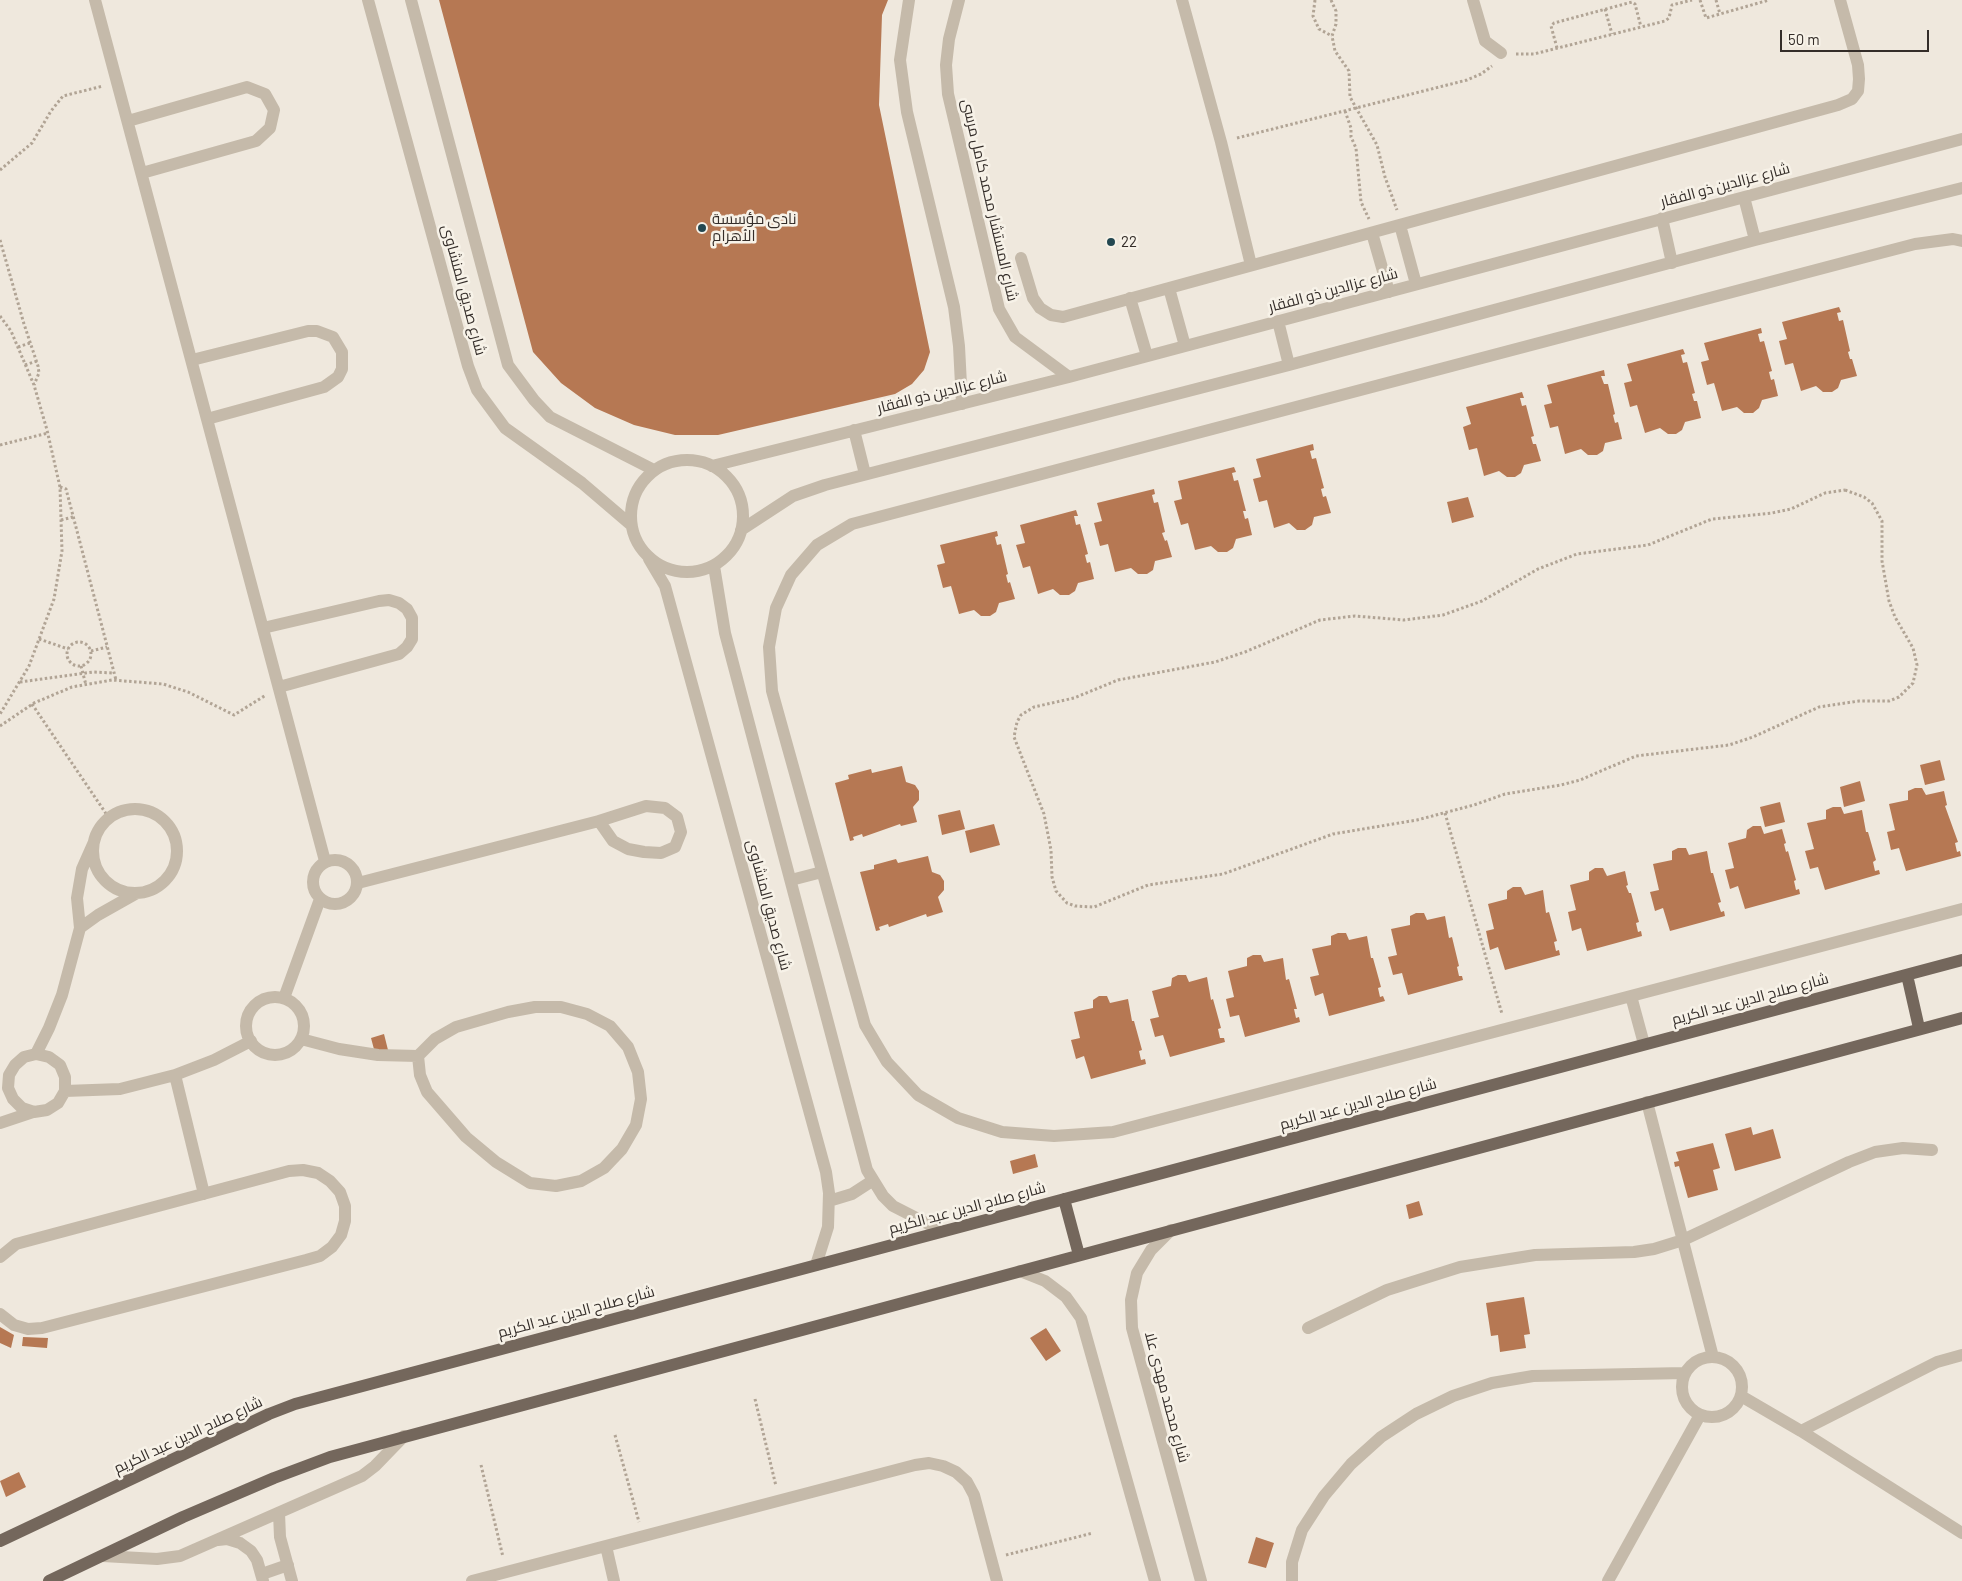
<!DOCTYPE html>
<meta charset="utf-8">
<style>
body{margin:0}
#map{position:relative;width:1962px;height:1581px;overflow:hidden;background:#efe8dd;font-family:Barlow,sans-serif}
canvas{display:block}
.scale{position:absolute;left:1780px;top:30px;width:149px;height:22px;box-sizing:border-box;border:2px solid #342d29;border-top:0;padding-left:6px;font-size:15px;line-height:18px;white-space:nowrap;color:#342d29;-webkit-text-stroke:4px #f7f2e8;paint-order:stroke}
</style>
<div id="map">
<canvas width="1962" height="1581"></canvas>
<div class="scale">50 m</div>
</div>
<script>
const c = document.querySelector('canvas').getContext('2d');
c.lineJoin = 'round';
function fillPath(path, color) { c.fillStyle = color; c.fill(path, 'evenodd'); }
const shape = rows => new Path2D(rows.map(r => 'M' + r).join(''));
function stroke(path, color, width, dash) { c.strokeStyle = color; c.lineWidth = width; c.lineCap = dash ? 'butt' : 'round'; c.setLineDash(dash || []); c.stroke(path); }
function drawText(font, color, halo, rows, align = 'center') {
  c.font = font + ' Barlow,Cairo,sans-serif'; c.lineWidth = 5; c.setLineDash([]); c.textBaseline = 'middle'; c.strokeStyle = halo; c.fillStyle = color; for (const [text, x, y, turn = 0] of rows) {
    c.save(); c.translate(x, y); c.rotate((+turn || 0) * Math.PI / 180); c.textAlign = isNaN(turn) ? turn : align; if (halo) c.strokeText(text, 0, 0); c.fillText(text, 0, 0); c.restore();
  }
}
const building = shape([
 [439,0,888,0,882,15,879,105,930,352,924,370,912,384,895,394,718,435,675,435,634,425,595,408,561,383,533,352],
 [1839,307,1841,312,1837,313,1839,321,1843,320,1850,351,1848,352,1850,359,1852,359,1857,376,1841,380,1838,388,1832,392,1823,392,1816,386,1801,391,1793,363,1785,365,1779,341,1787,339,1782,322],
 [1761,328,1762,333,1758,334,1760,342,1764,341,1772,371,1769,372,1771,380,1774,379,1778,396,1762,400,1759,408,1753,413,1744,413,1737,407,1722,411,1714,383,1707,385,1701,362,1709,360,1704,343],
 [1683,349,1685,354,1681,355,1683,363,1687,362,1695,393,1692,394,1694,401,1697,401,1701,418,1685,422,1682,430,1676,434,1668,434,1660,428,1645,433,1637,405,1630,407,1624,383,1632,381,1627,364],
 [1604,370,1605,376,1601,376,1604,384,1608,384,1615,414,1613,415,1615,423,1618,422,1622,439,1605,443,1603,451,1597,455,1588,455,1581,449,1565,454,1558,426,1550,428,1544,405,1552,403,1547,385],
 [1522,392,1524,398,1520,398,1522,406,1526,405,1534,436,1531,437,1533,444,1536,444,1541,461,1524,465,1521,473,1515,477,1507,477,1499,471,1484,476,1477,448,1469,450,1463,427,1471,424,1466,407],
 [1313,444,1314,450,1310,451,1312,459,1316,458,1324,488,1321,489,1323,497,1326,496,1331,513,1314,517,1312,525,1305,530,1297,530,1289,523,1274,528,1267,500,1259,502,1253,479,1261,477,1256,459],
 [1234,467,1236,472,1232,473,1234,481,1238,480,1246,511,1243,511,1245,519,1248,518,1252,535,1236,539,1233,548,1227,552,1218,552,1211,546,1195,550,1188,523,1181,525,1174,501,1182,499,1178,481],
 [1154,489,1155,494,1152,495,1154,503,1158,502,1165,532,1162,533,1165,541,1167,540,1172,557,1155,561,1153,570,1147,574,1138,574,1131,568,1115,572,1108,544,1100,546,1094,523,1102,521,1097,503],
 [1468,497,1474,517,1452,523,1447,502],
 [1076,510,1078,516,1074,516,1076,525,1080,524,1088,554,1085,555,1087,563,1090,562,1094,579,1078,583,1075,591,1069,595,1060,595,1053,589,1038,594,1030,566,1023,568,1016,545,1025,543,1020,525],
 [997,531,998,536,995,537,997,545,1001,544,1008,574,1006,575,1008,583,1010,582,1015,599,999,603,996,612,990,616,981,616,974,610,959,614,951,586,943,588,937,565,945,563,940,545],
 [1940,760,1945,780,1925,785,1920,765],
 [902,766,906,782,915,785,919,791,919,800,913,807,917,822,901,826,900,824,863,837,862,834,853,837,854,840,850,841,835,783,849,779,848,775,871,769,872,773],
 [1860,781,1865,801,1844,807,1840,787],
 [1915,788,1922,788,1926,795,1944,791,1947,805,1945,806,1958,842,1955,843,1957,852,1960,851,1961,856,1906,871,1899,848,1891,850,1887,832,1895,830,1889,804,1908,800,1908,791],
 [1780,802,1785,822,1765,827,1760,807],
 [1833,807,1841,807,1844,814,1862,810,1866,832,1868,832,1876,860,1873,862,1875,871,1879,870,1880,874,1825,890,1818,867,1810,869,1805,851,1814,849,1807,823,1826,819,1826,810],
 [960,810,965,829,942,835,938,815],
 [994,824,1000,845,970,853,965,831],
 [1753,826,1761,826,1764,834,1782,829,1786,843,1784,844,1786,852,1788,851,1796,880,1794,881,1796,890,1799,889,1800,894,1745,909,1738,886,1730,889,1725,870,1734,868,1728,843,1746,838,1747,830],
 [1678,848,1686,848,1689,855,1707,851,1711,873,1713,873,1721,902,1718,903,1721,912,1724,911,1725,916,1670,931,1663,908,1655,911,1650,892,1659,890,1653,864,1672,860,1672,851],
 [928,856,932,872,940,875,944,881,944,890,938,897,943,912,927,917,926,914,889,927,888,924,879,927,880,930,876,931,860,872,874,869,874,865,896,859,898,863],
 [1595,868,1603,868,1607,876,1625,871,1628,885,1626,886,1629,893,1631,893,1639,922,1636,923,1638,932,1641,931,1642,936,1587,951,1581,928,1572,931,1568,912,1576,910,1570,885,1589,880,1589,872],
 [1513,887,1521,887,1525,895,1543,890,1546,913,1549,912,1557,941,1554,942,1556,951,1559,950,1560,955,1505,970,1498,947,1490,950,1486,931,1494,929,1488,904,1507,899,1507,891],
 [1416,913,1424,913,1427,920,1445,916,1449,938,1452,937,1459,966,1457,967,1459,976,1462,976,1463,980,1408,995,1402,973,1393,975,1388,957,1397,955,1391,929,1410,925,1410,916],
 [1338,933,1346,933,1349,940,1367,936,1371,958,1373,958,1381,987,1378,988,1380,997,1383,996,1385,1001,1329,1016,1323,993,1315,996,1310,977,1319,975,1312,949,1331,945,1331,936],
 [1253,955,1261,955,1264,962,1283,958,1286,980,1289,979,1297,1009,1294,1009,1296,1018,1299,1017,1300,1022,1245,1037,1239,1015,1230,1017,1226,999,1234,997,1228,971,1247,966,1247,958],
 [1178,975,1186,975,1189,982,1207,977,1211,1000,1213,999,1221,1028,1218,1029,1220,1038,1224,1038,1225,1042,1170,1057,1163,1035,1155,1037,1150,1019,1159,1017,1152,991,1171,986,1172,978],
 [1099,996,1107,996,1110,1003,1128,999,1132,1021,1134,1021,1142,1050,1139,1051,1141,1060,1145,1059,1146,1064,1091,1079,1084,1056,1076,1059,1071,1040,1080,1038,1074,1012,1093,1008,1093,1000],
 [384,1034,388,1050,375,1053,371,1038],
 [1751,1127,1753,1135,1773,1129,1781,1158,1735,1171,1725,1134],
 [1713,1143,1720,1168,1713,1170,1718,1190,1688,1198,1679,1166,1675,1167,1674,1162,1679,1161,1676,1152],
 [1035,1154,1038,1167,1013,1174,1010,1161],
 [1419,1201,1423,1215,1409,1219,1406,1205],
 [1524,1297,1530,1334,1524,1335,1526,1348,1500,1352,1498,1335,1491,1336,1486,1303],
 [0,1327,14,1335,11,1348,0,1343],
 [1046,1328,1061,1351,1046,1361,1030,1338],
 [23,1337,48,1338,47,1348,22,1346],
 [19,1472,26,1487,6,1497,0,1481],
 [1256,1537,1274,1543,1266,1568,1248,1563]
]);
const path = shape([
 [1315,0,1313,16,1319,29,1332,36],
 [1331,0,1336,11,1336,24,1332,36,1335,51,1349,71,1350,97,1377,145,1385,177,1397,210],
 [1700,0,1706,18,1769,0],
 [1716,0,1720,14],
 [1605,9,1612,34],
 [1557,48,1551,26,1554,23,1632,2,1635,4,1641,27],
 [1516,54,1534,54,1665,21,1669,18,1672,5,1692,0],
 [1345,111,1351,128,1351,137,1356,148,1361,202,1369,219],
 [1237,138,1467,80,1481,74,1492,66],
 [0,170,32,143,51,111,63,96,103,86],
 [0,240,24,324,38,366,39,373,34,385],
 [0,316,11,331,34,385,47,430,60,487,62,551,54,599,29,666,0,714],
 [18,347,30,343],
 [25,365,37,361],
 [0,445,48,433],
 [60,487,66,489,116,680],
 [1845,490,1864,497,1872,503,1882,521,1882,561,1889,601,1895,617,1913,648,1917,665,1913,683,1899,697,1889,701,1859,701,1819,707,1753,737,1729,745,1636,756,1580,780,1561,785,1505,794,1474,805,1417,820,1333,834,1223,874,1148,885,1094,907,1075,906,1067,903,1056,891,1052,877,1051,850,1044,814,1014,737,1017,722,1021,715,1034,707,1074,698,1118,680,1215,662,1245,652,1320,620,1355,616,1404,620,1443,615,1482,601,1538,569,1577,554,1648,545,1712,519,1772,513,1791,509,1825,493,1845,490],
 [61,520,73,517],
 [39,639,68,649],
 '67 654a12 12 0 1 1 24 0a12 12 0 1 1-24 0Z',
 [91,651,107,647],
 [81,666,86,685],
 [20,682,93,672,114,673],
 [32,704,109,818],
 [0,726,34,703,72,687,112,680,163,684,188,692,234,715,266,695],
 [1445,813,1502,1014],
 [755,1399,776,1486],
 [615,1435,639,1522],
 [481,1465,503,1557],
 [1006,1555,1093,1533]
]);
const minor = shape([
 [95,0,325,861],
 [368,0,468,366,477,390,505,428,582,483,630,524],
 [411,0,508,365,534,400,550,417,654,470],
 [909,0,900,60,907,112,954,307,959,346,962,404],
 [959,0,949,39,946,65,948,94,999,309,1015,337,1069,377],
 [1182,0,1221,142,1251,265],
 [1473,0,1485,41,1501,53],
 [128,121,247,87,265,94,274,110,270,128,256,141,142,173],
 [1744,197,1755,240],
 [1662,218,1672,263],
 [1400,225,1416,284],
 [1372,233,1389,292],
 [1962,241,1953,239,1915,244,1869,256,852,524,817,545,791,575,776,608,769,647,772,691,865,1025,887,1062,918,1095,958,1118,1002,1132,1054,1136,1113,1132,1962,909],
 [1021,258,1033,298,1040,308,1051,315,1063,317,1838,105,1852,99,1858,91,1859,79,1858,65,1840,0],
 [1169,288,1185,346],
 [1130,298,1147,356],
 [1278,321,1289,365],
 [192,360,308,331,317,331,333,337,342,352,342,369,338,377,324,387,207,419],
 [854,430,865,474],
 '631 516a56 56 0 1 1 112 0a56 56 0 1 1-112 0Z',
 [712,466,1069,377,1962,139],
 [741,530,793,496,825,485,1289,365,1755,240,1962,188],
 [649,559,665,586,826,1172,829,1193,828,1227,816,1265],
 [714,566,725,633,867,1170,883,1196,893,1206,942,1231],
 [263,628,379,601,389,600,399,603,407,609,412,618,412,639,407,647,399,654,279,687],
 '93 851a42 42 0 1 1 84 0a42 42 0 1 1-84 0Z',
 '313 882a22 22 0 1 1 44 0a22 22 0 1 1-44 0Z',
 [791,880,822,872],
 [358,883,599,821,646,806,665,808,677,817,681,832,675,847,661,853,644,852,628,849,613,841,599,821],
 [80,928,98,915,137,893],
 [1631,996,1644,1044],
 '246 1026a29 29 0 1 1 58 0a29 29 0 1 1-58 0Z',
 [284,998,320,899],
 [301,1039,339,1049,378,1055,418,1056,435,1039,456,1027,508,1012,535,1007,561,1007,587,1014,610,1026,628,1047,638,1072,641,1099,636,1125,622,1149,604,1168,581,1181,556,1186,530,1183,496,1162,466,1137,427,1092,420,1075,418,1056],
 [36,1054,49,1057,60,1065,65,1077,65,1091,58,1103,47,1110,34,1112,22,1108,13,1099,8,1088,9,1075,15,1065,24,1057,36,1054,49,1028,62,995,80,928,77,898,82,869,94,842],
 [175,1075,204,1194],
 [65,1091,120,1089,175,1075,214,1060,251,1041],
 [1647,1102,1713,1357],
 [0,1123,33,1112],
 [829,1201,852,1194,872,1181],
 [1171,1230,1151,1250,1137,1273,1131,1300,1132,1328,1201,1581],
 [0,1257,16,1244,289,1171,303,1170,318,1173,330,1181,340,1192,345,1206,345,1221,341,1235,332,1247,320,1256,306,1260,42,1328,28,1329,14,1325,0,1314],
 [1020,1271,1045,1281,1066,1297,1081,1318,1155,1581],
 [1308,1328,1387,1290,1460,1267,1535,1255,1634,1252,1654,1249,1683,1240,1849,1162,1875,1152,1903,1148,1932,1150],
 '1682 1387a30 30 0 1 1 60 0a30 30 0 1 1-60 0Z',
 [1741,1396,1801,1431,1962,1533],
 [1801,1431,1937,1362,1962,1355],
 [279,1513,280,1537,292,1581],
 [218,1540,227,1539,240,1543,251,1551,257,1560,263,1581],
 [606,1546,614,1581],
 [103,1556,157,1559,180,1556,362,1476,375,1466,404,1436],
 [262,1574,288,1565],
 [472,1581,915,1465,929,1463,943,1466,956,1472,967,1482,974,1495,997,1581],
 [1292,1581,1292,1562,1302,1530,1324,1496,1351,1464,1381,1437,1416,1414,1453,1396,1492,1383,1533,1376,1685,1373],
 [1608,1581,1700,1415]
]);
const major = shape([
 [1907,975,1919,1028],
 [1064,1199,1079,1255],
 [0,1541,269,1414,295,1404,1962,960],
 [49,1581,183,1517,274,1478,330,1457,1962,1018]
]);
const markers = [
 [702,228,5,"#234750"],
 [1111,242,5,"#234750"]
];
const streetNames = [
 ["شارع عزالدين ذو الفقار",1725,185,-15],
 ["شارع المستشار محمد كامل مرسى",990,200,77],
 ["شارع صديق المنشاوى",464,290,75],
 ["شارع عزالدين ذو الفقار",1333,290,-15],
 ["شارع عزالدين ذو الفقار",942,392,-14],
 ["شارع صديق المنشاوى",769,905,75],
 ["شارع صلاح الدين عبد الكريم",1750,999,-15],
 ["شارع صلاح الدين عبد الكريم",1358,1104,-15],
 ["شارع صلاح الدين عبد الكريم",967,1208,-15],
 ["شارع صلاح الدين عبد الكريم",576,1312,-15],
 ["شارع محمد مهدى علا",1167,1397,75],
 ["شارع صلاح الدين عبد الكريم",188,1435,-25]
];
const poiNames = [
 ["نادى مؤسسة",712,219],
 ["الأهرام",712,236],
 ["22",1121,242]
];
fillPath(building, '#b67853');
stroke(path, '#b1a495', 3, [2.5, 2.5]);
stroke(minor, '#c5baaa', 12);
stroke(major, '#74675c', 12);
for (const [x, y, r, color] of markers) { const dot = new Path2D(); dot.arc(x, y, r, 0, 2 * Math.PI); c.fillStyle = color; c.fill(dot); stroke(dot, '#f7f2e8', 2); }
drawText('15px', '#342d29', '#f7f2e8', streetNames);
drawText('15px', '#342d29', '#f7f2e8', poiNames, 'left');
</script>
